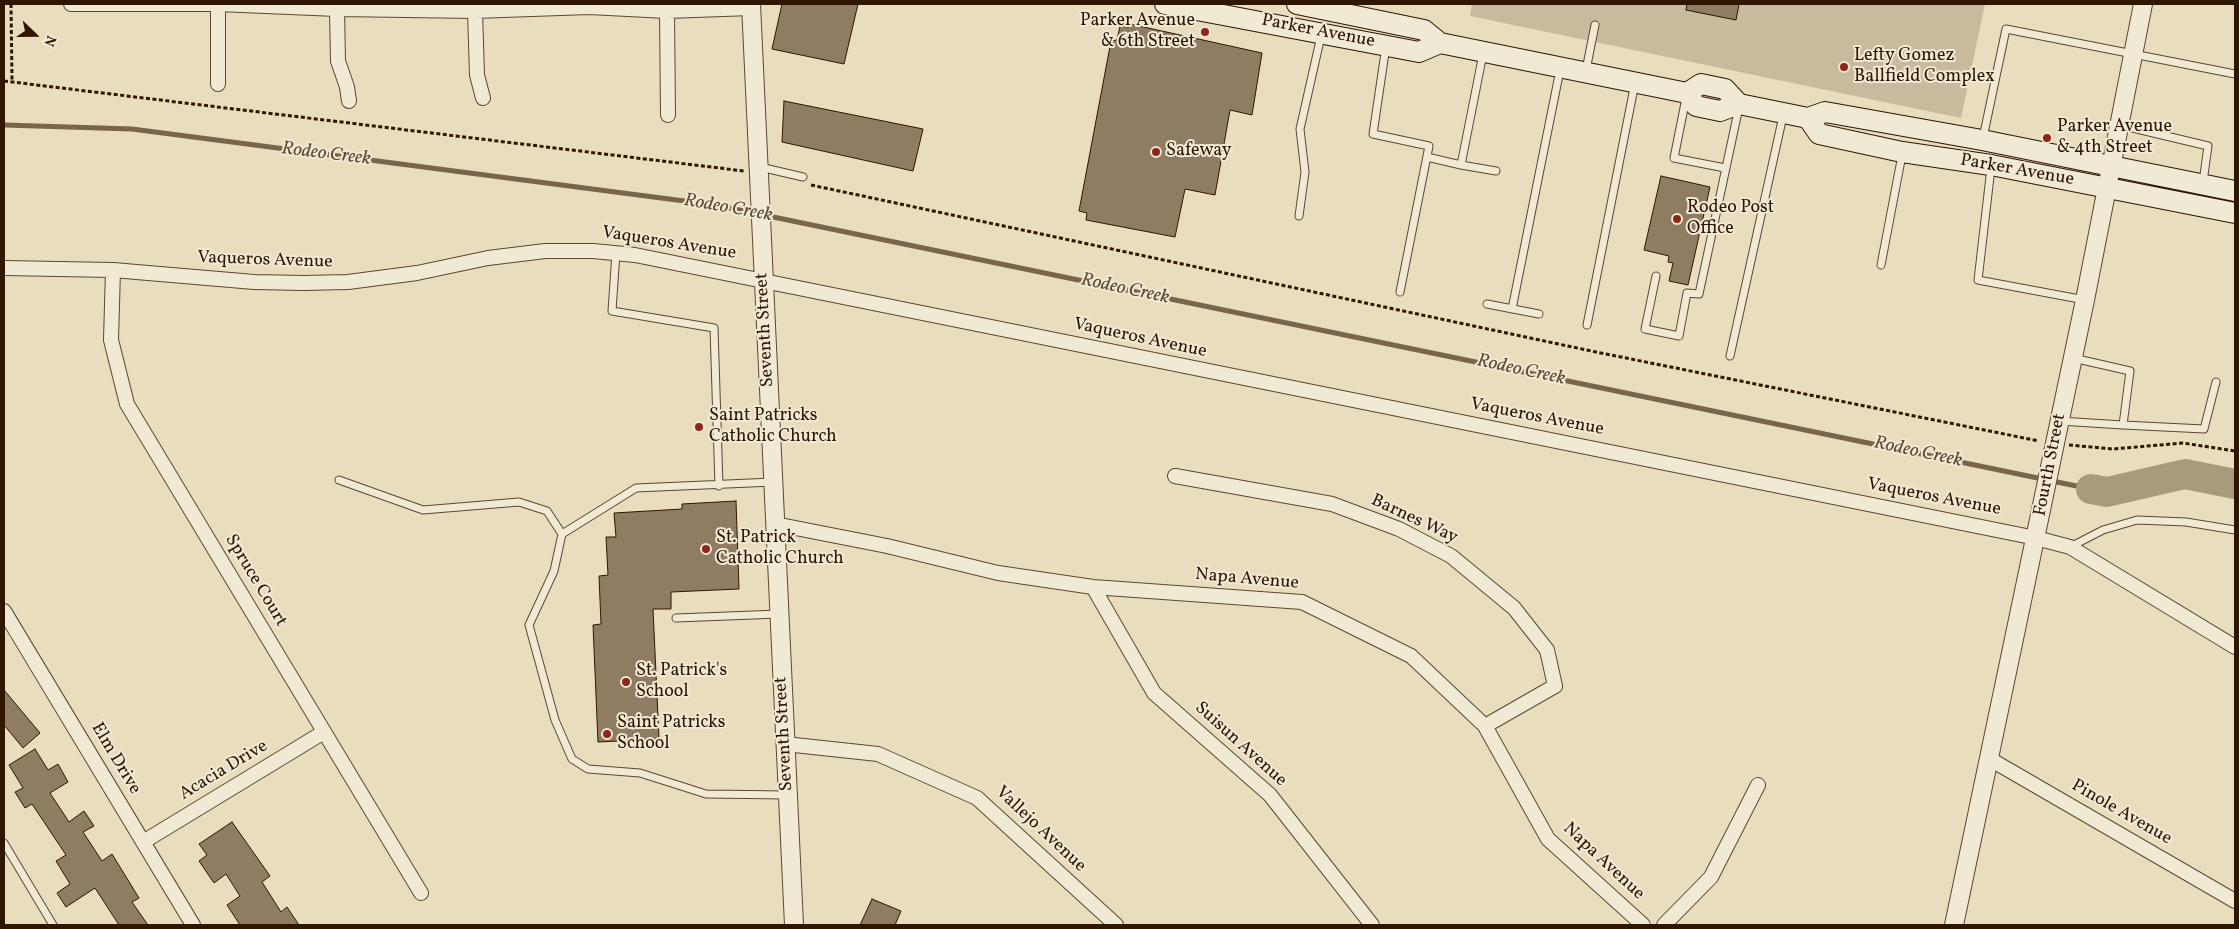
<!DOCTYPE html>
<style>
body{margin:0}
#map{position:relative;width:2239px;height:929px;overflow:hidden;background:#e8ddbd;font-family:Vollkorn,serif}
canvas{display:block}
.frame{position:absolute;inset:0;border:5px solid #2e1601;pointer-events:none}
.north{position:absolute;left:10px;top:10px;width:50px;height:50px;-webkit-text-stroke:4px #f0e9d4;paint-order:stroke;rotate:112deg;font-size:14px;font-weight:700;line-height:20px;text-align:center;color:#2e1601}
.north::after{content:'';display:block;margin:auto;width:18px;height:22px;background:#2e1601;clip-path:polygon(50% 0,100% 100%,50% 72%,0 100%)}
</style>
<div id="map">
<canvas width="2239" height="929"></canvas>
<div class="frame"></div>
<div class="north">N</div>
</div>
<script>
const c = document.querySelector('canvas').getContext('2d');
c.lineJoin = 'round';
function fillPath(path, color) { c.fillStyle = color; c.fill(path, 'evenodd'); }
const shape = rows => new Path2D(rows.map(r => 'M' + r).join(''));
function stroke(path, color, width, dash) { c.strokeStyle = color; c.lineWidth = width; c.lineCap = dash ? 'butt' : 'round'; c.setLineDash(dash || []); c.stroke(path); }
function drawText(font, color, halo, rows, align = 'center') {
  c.font = font + ' Vollkorn,serif'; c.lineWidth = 4; c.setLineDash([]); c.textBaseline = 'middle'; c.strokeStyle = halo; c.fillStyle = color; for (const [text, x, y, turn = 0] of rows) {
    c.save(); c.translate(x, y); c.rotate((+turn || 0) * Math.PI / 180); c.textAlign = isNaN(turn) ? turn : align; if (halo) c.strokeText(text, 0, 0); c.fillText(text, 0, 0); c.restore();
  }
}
const green = shape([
 [1472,4,1985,4,1961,118,1470,16]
]);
const stream = shape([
 [4,125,132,129,715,205,2091,489]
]);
const river = shape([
 [2091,489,2107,492,2185,474,2235,484]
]);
const building = shape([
 [782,4,858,4,844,64,772,49,782,4],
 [1687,4,1739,4,1736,20,1686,10,1687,4],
 [1130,24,1262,53,1252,115,1230,110,1215,195,1185,189,1175,237,1086,220,1087,213,1079,211,1111,41,1117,40,1120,26,1129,27,1130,24],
 [784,101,923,129,913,171,782,142,784,101],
 [1661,176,1710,187,1688,285,1669,281,1673,263,1668,262,1669,256,1644,250,1661,176],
 [736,501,739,589,671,592,671,609,653,609,659,739,598,742,593,625,601,624,599,576,608,575,606,537,616,537,614,513,682,509,682,504,736,501],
 [4,690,40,733,23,748,4,725,4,690],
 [35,749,48,770,58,764,68,782,50,793,69,822,84,811,94,826,83,832,102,861,112,854,139,898,132,902,148,925,119,925,95,888,66,907,57,893,70,884,56,861,66,855,32,804,25,808,15,792,23,788,9,765,35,749],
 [232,822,270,876,262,882,281,912,287,907,299,925,240,925,227,905,240,896,226,874,214,883,199,861,207,855,199,844,232,822],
 [872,899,901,911,895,925,860,925,872,899]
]);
const path = shape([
 [11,4,12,80],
 [4,81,744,171],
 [811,185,1596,352,2039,441],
 [2069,445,2113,449,2183,443,2235,451]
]);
const service = shape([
 [1386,46,1373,134,1429,146,1400,292],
 [1483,54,1461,165,1496,171],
 [1586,70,1595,25],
 [1686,98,1674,158,1725,168],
 [2120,125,2208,146,2203,182],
 [1983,138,2006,29,2235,74],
 [1427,157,1461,165],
 [760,167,803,177],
 [1991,168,1978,280,2085,300],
 [1299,216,1305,172,1300,129,1321,36],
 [616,253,612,311,714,328,719,486],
 [1881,265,1902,155],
 [1656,276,1645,329,1679,336,1687,293,1699,294,1739,107],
 [1487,304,1539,314],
 [1512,309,1560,70],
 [1587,325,1635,83],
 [1730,356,1783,116],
 [2059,421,2123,425,2130,371,2073,358],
 [2123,425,2204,429,2216,382],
 [339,480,423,510,519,502,547,511,562,534],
 [773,482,636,488,562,534,554,571,529,625,555,720,572,759,588,769,640,773,706,794,787,795],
 [2070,547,2103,530,2137,520,2186,522,2235,530],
 [676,618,779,614],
 [4,843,53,925]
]);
const minor = shape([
 [71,4,218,4,337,9,475,11,589,7,667,11,751,8],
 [218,4,218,84],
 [337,9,338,61,347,87,349,101],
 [475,11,477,75,483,98],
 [667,11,668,115],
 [4,268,113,270,254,282,304,283,348,282,417,273,488,258,545,251,593,251,635,255,2036,538,2070,547,2235,647],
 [113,270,111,340,127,404,421,893],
 [1175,476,1332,504,1399,529,1451,556,1514,608,1547,650,1555,686,1485,726],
 [775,524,887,546,998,573,1093,587,1302,602,1411,656,1485,726,1548,839,1643,925],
 [1093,587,1154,693,1270,795,1372,925],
 [4,611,193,925],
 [785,744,878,754,977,798,1116,925],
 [1988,758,2235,901],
 [143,842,324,732],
 [1664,925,1711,877,1758,785]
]);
const tertiary = shape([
 [751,4,794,925],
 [1954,925,2085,300,2143,4]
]);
const secondary = shape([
 [1165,4,1419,52,1440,43],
 [1297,4,1424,30,1440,43,1687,93,1696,106,1720,111,1739,104,1808,118,1825,112,1982,140,2235,191],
 [1687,93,1701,84,1725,89,1739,104],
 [1808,118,1819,134,1902,152,1991,165,2235,213]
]);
const markers = [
 [1205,32,5,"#8f2418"],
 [1844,67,5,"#8f2418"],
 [2047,138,5,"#8f2418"],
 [1156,152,5,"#8f2418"],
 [1677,219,5,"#8f2418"],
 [699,427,5,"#8f2418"],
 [706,549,5,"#8f2418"],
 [626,682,5,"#8f2418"],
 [607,734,5,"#8f2418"]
];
const poiNames = [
 ["Parker Avenue",1195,22,"right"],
 ["& 6th Street",1195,43,"right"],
 ["Lefty Gomez",1854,57],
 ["Ballfield Complex",1854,78],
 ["Parker Avenue",2057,128],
 ["& 4th Street",2057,149],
 ["Safeway",1166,152],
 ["Rodeo Post",1687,209],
 ["Office",1687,230],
 ["Saint Patricks",709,417],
 ["Catholic Church",709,438],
 ["St. Patrick",716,539],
 ["Catholic Church",716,560],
 ["St. Patrick's",636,672],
 ["School",636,693],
 ["Saint Patricks",617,724],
 ["School",617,745]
];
const streetNames = [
 ["Parker Avenue",1318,32,11],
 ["Parker Avenue",2017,171,10],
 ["Vaqueros Avenue",669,244,9],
 ["Vaqueros Avenue",265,261,2],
 ["Seventh Street",766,330,-93],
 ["Vaqueros Avenue",1140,339,12],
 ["Vaqueros Avenue",1537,418,11],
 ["Fourth Street",2051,465,-79],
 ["Vaqueros Avenue",1934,498,11],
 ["Barnes Way",1414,520,25],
 ["Napa Avenue",1247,580,5],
 ["Spruce Court",255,581,59],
 ["Seventh Street",785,734,-93],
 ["Suisun Avenue",1240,745,42],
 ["Elm Drive",115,759,59],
 ["Acacia Drive",224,771,-31],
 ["Pinole Avenue",2121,813,30],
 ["Vallejo Avenue",1040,830,43],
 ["Napa Avenue",1603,862,43]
];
const waterNames = [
 ["Rodeo Creek",326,155,7],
 ["Rodeo Creek",728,209,10],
 ["Rodeo Creek",1125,290,12],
 ["Rodeo Creek",1521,371,12],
 ["Rodeo Creek",1918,453,12]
];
fillPath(green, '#c8bb9d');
stroke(stream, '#78654b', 5);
stroke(river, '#a9997d', 30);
fillPath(building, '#8f7d63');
stroke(building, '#2e1601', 1);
stroke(service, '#5c4830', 9);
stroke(minor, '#5c4830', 16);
stroke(tertiary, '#5c4830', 20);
stroke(secondary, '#2e1601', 22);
stroke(path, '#2e1601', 3, [4, 2.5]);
stroke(service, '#f0e9d4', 7);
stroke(minor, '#f0e9d4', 14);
stroke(tertiary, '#f0e9d4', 18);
stroke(secondary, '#f0e9d4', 20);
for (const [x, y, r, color] of markers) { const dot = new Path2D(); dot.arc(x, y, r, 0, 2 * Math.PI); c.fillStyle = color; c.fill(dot); stroke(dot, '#f0e9d4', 2); }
drawText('18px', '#2e1601', '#f0e9d4', poiNames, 'left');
drawText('18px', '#2e1601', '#f0e9d4', streetNames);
drawText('italic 19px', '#5f4a33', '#f0e9d4', waterNames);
</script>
